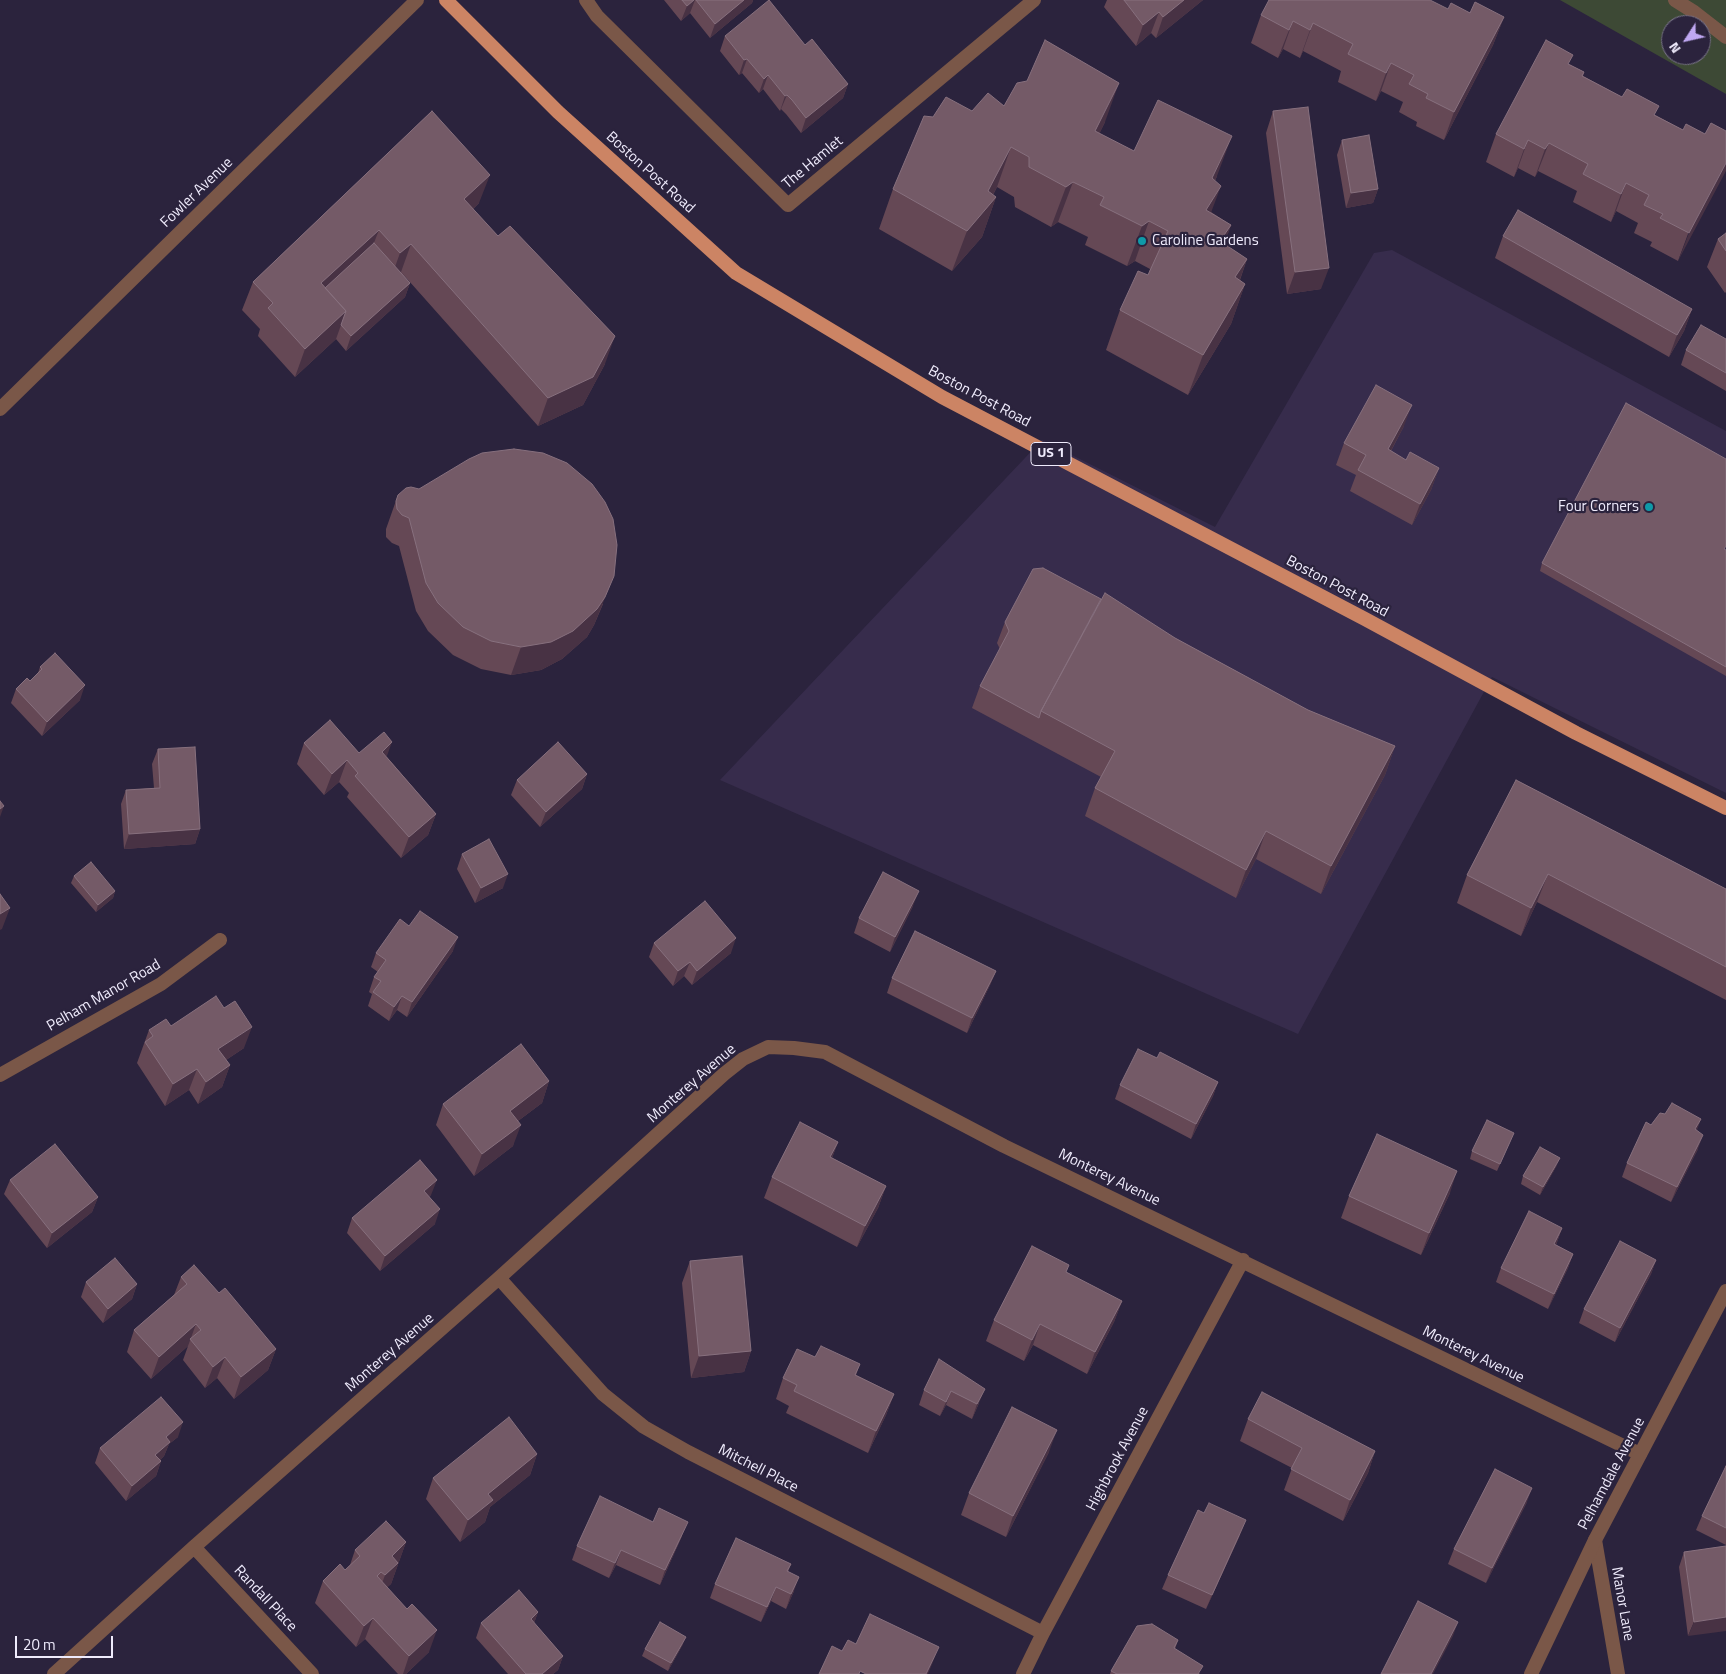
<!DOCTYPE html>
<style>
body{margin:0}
#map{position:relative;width:1726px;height:1674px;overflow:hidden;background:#2b233d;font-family:"Titillium Web",sans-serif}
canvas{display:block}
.north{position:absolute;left:1661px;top:15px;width:50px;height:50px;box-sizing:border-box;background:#2b233d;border:1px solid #797389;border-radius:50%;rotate:235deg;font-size:14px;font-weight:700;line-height:20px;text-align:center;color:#efebfc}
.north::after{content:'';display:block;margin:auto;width:18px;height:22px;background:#c0a8f3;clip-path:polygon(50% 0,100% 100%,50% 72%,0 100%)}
.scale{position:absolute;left:15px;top:1636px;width:98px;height:22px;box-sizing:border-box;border:2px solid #efebfc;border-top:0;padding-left:6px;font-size:15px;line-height:18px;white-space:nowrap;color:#efebfc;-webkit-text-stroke:4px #2b233d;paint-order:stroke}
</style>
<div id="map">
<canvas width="1726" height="1674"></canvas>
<div class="north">N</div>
<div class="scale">20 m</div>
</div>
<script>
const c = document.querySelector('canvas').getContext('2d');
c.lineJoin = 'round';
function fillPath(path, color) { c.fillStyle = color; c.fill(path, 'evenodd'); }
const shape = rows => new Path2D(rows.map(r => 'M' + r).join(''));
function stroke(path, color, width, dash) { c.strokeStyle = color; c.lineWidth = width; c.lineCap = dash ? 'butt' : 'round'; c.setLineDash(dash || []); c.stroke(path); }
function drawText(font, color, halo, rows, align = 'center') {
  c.font = font + ' "Titillium Web",sans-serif'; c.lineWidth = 4.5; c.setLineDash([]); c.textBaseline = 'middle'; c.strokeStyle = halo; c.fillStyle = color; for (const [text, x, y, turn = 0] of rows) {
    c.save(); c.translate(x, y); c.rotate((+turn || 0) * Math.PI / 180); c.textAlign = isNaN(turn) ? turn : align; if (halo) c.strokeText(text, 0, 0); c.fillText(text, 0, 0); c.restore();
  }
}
const built = shape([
 [1392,250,1726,431,1726,793,1492,677,1298,1034,720,780,1042,440,1215,527,1374,253]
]);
const green = shape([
 [1560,0,1726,0,1726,94],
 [1671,25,1701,25,1701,55,1671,55]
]);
const minor = shape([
 [586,0,597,16,788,205,1034,0],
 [1675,0,1694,12,1726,37],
 [0,409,417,0],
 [0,1075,161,984,220,940],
 [499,1278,603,1394,644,1427,688,1452,1043,1633],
 [1595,1540,1618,1674],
 [194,1547,312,1674],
 [54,1674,194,1547,499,1278,724,1074,743,1059,768,1047,794,1048,825,1052,1004,1146,1640,1454],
 [1023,1674,1043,1633,1243,1260]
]);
const tertiary = shape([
 [1531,1674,1595,1540,1726,1291]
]);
const primary = shape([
 [446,0,558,112,736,273,942,397,1365,619,1576,733,1726,808]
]);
const wall = shape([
 [664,0,753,0,752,3,710,38,690,13,681,21],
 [1107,0,1203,0,1156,38,1151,33,1136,46,1104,7],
 [1448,9,1504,17,1493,45,1444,140,1416,126,1417,122,1399,112,1403,102,1381,91,1376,101,1338,82,1341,71,1303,51,1300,58,1283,49,1278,58,1251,43,1261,15],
 [725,36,805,45,848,84,843,98,801,133,786,114,781,109,780,111,763,89,759,93,742,73,739,75,720,51],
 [1569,64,1584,72,1583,76,1683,130,1705,134,1726,131,1678,261,1650,246,1652,242,1634,233,1638,223,1616,211,1611,222,1573,202,1577,191,1538,171,1535,177,1518,168,1514,177,1486,162,1496,134],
 [1004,106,1105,122,1099,134,1134,151,1217,176,1215,181,1211,212,1231,225,1224,244,1247,259,1240,280,1245,284,1231,324,1188,395,1106,350,1120,310,1148,275,1150,269,1135,261,1127,266,1085,245,1088,237,1058,222,1051,227,1015,207,1014,197,997,187,993,195,996,197,982,237,952,271,879,229,893,189,933,117],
 [432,111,479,203,473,209,605,364,583,405,538,426,401,272,410,283,405,297,346,351,336,339,295,377,258,336,260,329,242,310,253,282],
 [1273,111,1321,289,1287,294,1266,133],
 [1342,140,1378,189,1373,203,1346,208,1337,155],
 [1726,233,1726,292,1725,293,1707,267,1718,239],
 [1503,236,1692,309,1684,331,1669,357,1495,258],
 [1726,339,1726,391,1681,365,1686,350],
 [1404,426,1391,451,1406,460,1439,468,1431,490,1412,525,1350,491,1356,475,1336,465,1344,443],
 [398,495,603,604,594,625,587,637,562,659,541,670,511,675,481,669,453,655,428,631,416,611,399,546,392,543,386,537,386,529],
 [1725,550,1726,550,1726,676,1540,571,1542,563],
 [1005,622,1175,638,1308,710,1395,746,1385,775,1321,894,1256,859,1236,898,1085,816,1095,788,1101,777,972,708,980,686,1000,649,997,643],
 [40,667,80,700,42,736,11,703,16,689,30,681,38,673],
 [304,743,359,753,387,757,436,814,428,835,401,858,347,797,349,793,339,782,324,795,297,764],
 [158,749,200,829,195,844,124,849,121,804,126,790,154,788,152,764],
 [587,774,582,789,540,827,511,795,517,780],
 [1516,780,1726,889,1726,1000,1537,902,1521,936,1457,903,1467,875],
 [462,854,503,888,475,903,457,869],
 [74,876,115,891,113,898,96,912,71,883],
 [913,906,890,952,854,933,859,918],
 [409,926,453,951,407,1017,397,1010,389,1021,368,1006,372,994,369,992,374,977,378,972,371,967,376,953],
 [654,943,731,953,692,985,684,976,673,986,649,957],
 [996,971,990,985,967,1033,887,993,892,978],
 [171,1026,244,1048,226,1060,230,1065,222,1087,198,1104,189,1090,165,1106,137,1063,149,1030],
 [1157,1058,1218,1082,1213,1096,1191,1139,1115,1099,1120,1085],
 [549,1081,542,1103,518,1121,513,1146,474,1176,436,1125,443,1104],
 [1651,1125,1697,1130,1698,1149,1671,1202,1622,1177,1627,1163],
 [1514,1133,1497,1171,1470,1159,1472,1151],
 [838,1142,832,1158,886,1186,878,1208,857,1247,764,1198,772,1177],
 [1557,1165,1540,1195,1521,1184,1523,1176],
 [10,1180,98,1197,92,1212,47,1248,4,1194],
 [1450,1193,1421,1255,1341,1218,1349,1196],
 [431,1195,429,1197,435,1224,380,1271,347,1233,352,1218],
 [1562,1228,1556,1245,1573,1254,1568,1268,1548,1309,1496,1282,1501,1268],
 [1656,1260,1651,1274,1615,1342,1579,1323,1584,1309],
 [690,1261,751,1351,744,1372,691,1378,682,1283],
 [1066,1272,1122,1301,1114,1322,1087,1374,1033,1345,1024,1361,986,1341,994,1320],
 [181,1277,219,1293,276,1349,268,1370,234,1399,217,1378,205,1388,183,1360,188,1346,151,1379,127,1352,134,1330,174,1295],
 [86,1282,137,1284,132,1299,103,1323,81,1297],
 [815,1357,860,1364,856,1375,894,1394,886,1415,868,1453,786,1413,789,1406,776,1399,783,1378],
 [939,1359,979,1403,972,1419,946,1405,940,1416,919,1405,924,1390],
 [1248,1419,1375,1451,1368,1473,1343,1521,1284,1490,1292,1468,1240,1441],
 [178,1437,169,1444,164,1456,160,1460,161,1461,156,1476,126,1501,95,1463,100,1448],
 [1049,1452,1006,1537,961,1515,969,1493],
 [537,1454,530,1475,490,1507,485,1522,460,1542,426,1499,433,1478],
 [1726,1466,1726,1545,1696,1530,1702,1516],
 [1527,1502,1486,1583,1448,1564,1454,1549],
 [1240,1535,1206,1609,1162,1589,1168,1575],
 [682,1536,660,1585,616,1565,609,1578,572,1560,577,1546],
 [406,1542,391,1584,387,1587,429,1652,406,1674,398,1674,365,1639,356,1647,315,1603,323,1581,345,1570,350,1565,355,1550],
 [1726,1546,1688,1636,1679,1567,1684,1552],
 [791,1564,788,1572,794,1591,786,1609,771,1601,761,1622,710,1598,715,1584],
 [538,1612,534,1623,563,1656,558,1670,553,1674,508,1674,476,1638,481,1623],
 [1178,1640,1175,1649,1200,1674,1110,1674,1111,1671],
 [683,1644,668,1671,642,1656,645,1649]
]);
const shadedWall = shape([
 [694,0,695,0,690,13,681,21,687,6],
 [744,0,753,0,752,3,710,38,715,24],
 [1184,0,1203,0,1156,38,1163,17],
 [1159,12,1151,33,1136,46,1143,25],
 [1504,17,1493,45,1444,140,1454,112],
 [1293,21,1283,49,1278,58,1289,30],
 [1313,23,1303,51,1300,58,1310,30],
 [747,59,742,73,739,75,744,60],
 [1391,63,1381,91,1376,101,1386,73],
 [768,75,763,89,759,93,764,79],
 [1119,83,1105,122,1081,171,1095,131],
 [848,84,843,98,801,133,806,118],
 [787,95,781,109,780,111,785,96],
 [1232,136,1217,176,1198,218,1212,178],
 [1528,140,1518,168,1514,177,1524,149],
 [1549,143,1538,171,1535,177,1545,149],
 [1011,147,997,187,984,211,996,197,982,237,952,271,967,231],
 [1726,163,1726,171,1678,261,1689,233],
 [490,175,479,203,454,227,464,199],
 [1073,182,1058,222,1051,227,1066,187],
 [1626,183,1616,211,1611,222,1621,194],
 [1221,186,1206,226,1206,210],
 [1378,189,1373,203,1346,208,1351,193],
 [1149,221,1135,261,1127,266,1142,226],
 [1231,225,1217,265,1220,241],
 [379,230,368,258,316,296,321,283],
 [411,244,401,272,390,281,400,253],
 [1247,259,1233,299,1235,277],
 [1329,268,1321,289,1287,294,1295,272],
 [410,283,405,297,346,351,351,336],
 [1245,284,1231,324,1188,395,1203,355],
 [1692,309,1684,331,1669,357,1677,335],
 [346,311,336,339,295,377,305,349],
 [615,336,605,364,583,405,538,426,548,398],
 [1412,405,1404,426,1380,471,1388,449],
 [1439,468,1431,490,1412,525,1420,504],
 [614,576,594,625,587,637,562,659,541,670,511,675,521,647],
 [85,685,80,700,42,736,47,722],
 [392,742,384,764,382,752],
 [1395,746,1385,775,1321,894,1331,866],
 [347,760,339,782,324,795,332,774],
 [587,774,582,789,540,827,546,812],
 [4,806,0,817,0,809],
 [436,814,428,835,401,858,409,837],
 [200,829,195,844,124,849,129,834],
 [1266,831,1256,859,1236,898,1246,870],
 [508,874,503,888,475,903,481,888],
 [1548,874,1537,902,1521,936,1531,908],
 [115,891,113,898,96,912,98,905],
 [919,891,913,906,890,952,895,937],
 [10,908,2,929,0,930,0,914],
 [458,937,453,951,407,1017,412,1002],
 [736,938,731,953,692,985,697,971],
 [690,962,684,976,673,986,678,971],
 [996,971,990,985,967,1033,972,1018],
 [402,996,397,1010,389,1021,394,1007],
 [252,1027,244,1048,211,1070,218,1049],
 [230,1065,222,1087,198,1104,206,1082],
 [197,1069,189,1090,165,1106,173,1084],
 [549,1081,542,1103,503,1132,510,1111],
 [1218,1082,1213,1096,1191,1139,1196,1124],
 [1701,1119,1696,1133,1695,1129],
 [521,1125,513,1146,474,1176,482,1154],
 [1703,1135,1698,1149,1671,1202,1677,1187],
 [838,1142,830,1163,830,1157],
 [1560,1158,1557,1165,1540,1195,1543,1187],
 [1457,1171,1450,1193,1421,1255,1429,1233],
 [437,1180,431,1195,419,1205,424,1191],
 [886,1186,878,1208,857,1247,865,1226],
 [98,1197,92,1212,47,1248,52,1233],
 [440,1209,435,1224,380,1271,385,1256],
 [1562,1228,1557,1242,1549,1258,1554,1244],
 [1573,1254,1568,1268,1548,1309,1554,1294],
 [1656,1260,1651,1274,1615,1342,1620,1328],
 [137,1284,132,1299,103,1323,108,1309],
 [1122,1301,1114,1322,1087,1374,1095,1352],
 [196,1324,188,1346,151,1379,159,1357],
 [1040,1324,1033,1345,1024,1361,1032,1340],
 [276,1349,268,1370,234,1399,241,1377],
 [751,1351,744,1372,691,1378,699,1356],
 [225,1357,217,1378,205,1388,213,1367],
 [985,1389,979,1403,972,1419,977,1404],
 [951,1391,946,1405,940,1416,946,1402],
 [894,1394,886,1415,868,1453,876,1431],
 [183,1422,178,1437,169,1444,164,1456,150,1469,155,1455,166,1437],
 [1057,1430,1049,1452,1006,1537,1013,1516],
 [1375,1451,1368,1473,1343,1521,1350,1500],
 [537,1454,530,1475,490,1507,485,1522,460,1542,468,1520,488,1494],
 [161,1461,156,1476,126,1501,132,1486],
 [1532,1488,1527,1502,1486,1583,1492,1568],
 [1246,1520,1240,1535,1206,1609,1212,1595],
 [688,1522,682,1536,660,1585,665,1570],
 [406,1542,391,1584,377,1597,392,1556],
 [621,1550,616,1565,609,1578,615,1563],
 [799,1577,794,1591,786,1609,791,1594],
 [776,1587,771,1601,761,1622,767,1607],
 [538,1612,533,1626,531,1619],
 [1726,1617,1726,1631,1688,1636,1694,1622],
 [373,1618,365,1639,356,1647,364,1626],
 [1458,1622,1453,1636,1433,1674,1431,1674],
 [437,1630,429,1652,406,1674,403,1674,409,1656],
 [686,1637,683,1644,668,1671,671,1663],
 [939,1647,928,1674,926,1674],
 [563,1656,558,1670,553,1674,542,1674]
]);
const building = shape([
 [682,0,694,0,687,6,682,0],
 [696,0,744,0,715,24,696,0],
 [769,0,805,45,812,39,848,84,806,118,792,100,787,95,785,96,768,75,764,79,747,59,744,60,725,36,769,0],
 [1124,0,1184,0,1163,17,1159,12,1143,25,1124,0],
 [1269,0,1430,0,1448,9,1451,3,1470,13,1475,2,1504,17,1454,112,1426,98,1428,94,1409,84,1414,75,1391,63,1386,73,1348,54,1353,44,1313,23,1310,30,1293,21,1289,30,1261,15,1269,0],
 [1045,40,1119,83,1095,131,1134,151,1158,100,1232,136,1212,178,1221,186,1206,210,1231,225,1220,241,1247,259,1235,277,1245,284,1203,355,1120,310,1138,271,1148,275,1168,231,1149,221,1142,226,1100,205,1104,197,1073,182,1066,187,1029,167,1029,157,1011,147,988,191,996,197,967,231,893,189,924,116,933,117,946,97,972,111,988,93,1004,106,1017,83,1027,81,1045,40],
 [1546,40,1573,55,1568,64,1584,72,1582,76,1622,97,1627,89,1659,106,1654,115,1683,130,1686,124,1705,134,1711,123,1726,131,1726,163,1689,233,1660,218,1663,214,1644,205,1649,195,1626,183,1621,194,1583,174,1588,164,1549,143,1545,149,1528,140,1524,149,1496,134,1546,40],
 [1308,107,1329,268,1295,272,1273,111,1308,107],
 [432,111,490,175,464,199,498,236,510,226,615,336,593,377,548,398,411,244,400,253,379,230,321,283,346,311,305,349,268,308,273,303,253,282,432,111],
 [1369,135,1378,189,1351,193,1342,140,1369,135],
 [1518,210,1692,309,1677,335,1503,236,1518,210],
 [1726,233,1726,251,1718,239,1726,233],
 [374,243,410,283,351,336,341,325,346,311,325,288,374,243],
 [1701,325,1726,339,1726,373,1686,350,1701,325],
 [1376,385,1412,405,1388,449,1406,460,1410,452,1439,468,1420,504,1358,470,1366,455,1344,443,1376,385],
 [1626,403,1726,459,1726,546,1724,549,1726,550,1726,667,1542,563,1626,403],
 [514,449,543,453,567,463,592,484,605,502,613,519,617,545,614,576,605,597,597,609,573,631,551,642,521,647,491,641,463,627,438,603,426,583,409,518,402,515,397,509,396,501,398,495,406,488,411,487,419,489,469,459,482,453,514,449],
 [1043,568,1101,599,1041,711,1039,718,980,686,1009,631,1005,622,1033,569,1043,568],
 [1105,593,1175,638,1308,710,1395,746,1331,866,1266,831,1246,870,1095,788,1115,751,1041,711,1105,593],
 [55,653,85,685,47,722,16,689,27,678,30,681,42,669,40,667,55,653],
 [330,720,359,753,384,732,392,742,382,752,436,814,409,837,355,776,358,773,347,760,332,774,304,743,330,720],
 [558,742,587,774,546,812,517,780,558,742],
 [195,747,200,829,129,834,126,790,160,788,158,749,195,747],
 [1516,780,1726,889,1726,967,1548,874,1531,908,1467,875,1516,780],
 [0,801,4,806,0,809,0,801],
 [489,839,508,874,481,888,462,854,489,839],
 [91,862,115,891,98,905,74,876,91,862],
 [883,872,919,891,895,937,859,918,883,872],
 [0,894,10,908,0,914,0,894],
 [705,901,736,938,697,971,690,962,678,971,654,943,705,901],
 [420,911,458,937,412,1002,402,996,394,1007,373,992,381,981,374,977,386,960,376,953,400,919,409,926,420,911],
 [915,931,996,971,972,1018,892,978,915,931],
 [216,996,224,1008,235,1001,252,1027,218,1049,230,1065,206,1082,197,1069,173,1084,145,1042,153,1036,149,1030,166,1019,171,1026,216,996],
 [521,1044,549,1081,510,1111,521,1125,482,1154,443,1104,521,1044],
 [1138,1049,1157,1058,1160,1052,1218,1082,1196,1124,1120,1085,1138,1049],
 [1672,1103,1701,1119,1695,1129,1703,1135,1677,1187,1627,1163,1646,1122,1651,1125,1660,1113,1665,1114,1672,1103],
 [1487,1120,1514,1133,1500,1164,1472,1151,1487,1120],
 [800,1122,838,1142,830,1157,886,1186,865,1226,772,1177,800,1122],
 [1377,1134,1457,1171,1429,1233,1349,1196,1377,1134],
 [55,1144,98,1197,52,1233,10,1180,55,1144],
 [1540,1147,1560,1158,1543,1187,1523,1176,1540,1147],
 [420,1160,437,1180,424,1191,440,1209,385,1256,352,1218,420,1160],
 [1529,1211,1562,1228,1554,1244,1573,1254,1554,1294,1501,1268,1529,1211],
 [1620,1241,1656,1260,1620,1328,1584,1309,1620,1241],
 [1032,1246,1069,1265,1066,1272,1122,1301,1095,1352,1040,1324,1032,1340,994,1320,1032,1246],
 [742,1256,751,1351,699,1356,690,1261,742,1256],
 [115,1258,137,1284,108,1309,86,1282,115,1258],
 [194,1265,219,1293,225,1288,276,1349,241,1377,225,1357,213,1367,190,1339,201,1330,196,1324,159,1357,134,1330,187,1284,181,1277,194,1265],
 [821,1346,860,1364,855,1375,894,1394,876,1431,794,1391,797,1385,783,1378,797,1349,815,1357,821,1346],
 [939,1359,985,1389,977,1404,951,1391,946,1402,924,1390,939,1359],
 [1262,1392,1375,1451,1350,1500,1291,1469,1302,1448,1248,1419,1262,1392],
 [161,1397,183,1422,166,1437,170,1442,155,1455,161,1461,132,1486,100,1448,161,1397],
 [1012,1407,1057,1430,1013,1516,969,1493,1012,1407],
 [509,1417,537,1454,488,1494,493,1500,468,1520,433,1478,509,1417],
 [1726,1466,1726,1528,1702,1516,1726,1466],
 [1495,1469,1532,1488,1492,1568,1454,1549,1495,1469],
 [600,1496,653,1522,659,1508,688,1522,665,1570,621,1550,615,1563,577,1546,600,1496],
 [1209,1503,1246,1520,1212,1595,1168,1575,1198,1510,1204,1513,1209,1503],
 [386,1521,406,1542,392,1556,398,1563,385,1575,381,1572,377,1576,407,1609,412,1604,437,1630,409,1656,373,1618,364,1626,323,1581,340,1564,345,1570,360,1556,355,1550,386,1521],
 [736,1538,791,1564,787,1571,799,1577,791,1594,776,1587,767,1607,715,1584,736,1538],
 [1726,1546,1726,1617,1694,1622,1684,1552,1726,1546],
 [519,1590,538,1612,531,1619,563,1656,542,1674,526,1674,481,1623,519,1590],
 [1418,1601,1458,1622,1431,1674,1381,1674,1418,1601],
 [870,1614,939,1647,926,1674,866,1674,860,1671,859,1674,819,1674,832,1646,842,1651,848,1640,856,1644,870,1614],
 [660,1622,686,1637,671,1663,645,1649,660,1622],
 [1152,1624,1178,1640,1174,1648,1203,1666,1198,1674,1117,1674,1111,1671,1137,1626,1152,1624]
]);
const markers = [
 [1142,241,5,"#0f9aa8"],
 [1649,507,5,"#0f9aa8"]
];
const shields = [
 [1051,454,40]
];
const shieldNames = [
 ["US 1",1051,454]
];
const streetNames = [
 ["The Hamlet",813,163,-40],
 ["Boston Post Road",650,173,42],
 ["Fowler Avenue",197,193,-44],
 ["Boston Post Road",979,397,28],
 ["Boston Post Road",1337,587,28],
 ["Pelham Manor Road",104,996,-30],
 ["Monterey Avenue",692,1084,-41],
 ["Monterey Avenue",1109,1178,26],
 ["Monterey Avenue",390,1353,-41],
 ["Monterey Avenue",1473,1355,26],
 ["Highbrook Avenue",1118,1459,-62],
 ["Mitchell Place",758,1469,27],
 ["Pelhamdale Avenue",1612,1474,-62],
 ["Randall Place",265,1599,47],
 ["Manor Lane",1622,1604,80]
];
const poiNames = [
 ["Caroline Gardens",1152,241],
 ["Four Corners",1639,507,"right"]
];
fillPath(built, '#372c4c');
fillPath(green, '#3d4935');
stroke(minor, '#7a5748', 14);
stroke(tertiary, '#7a5748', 14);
stroke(primary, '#cc8464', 14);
fillPath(wall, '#654855');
fillPath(shadedWall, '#483244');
fillPath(building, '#745a67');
stroke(building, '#87707e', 1);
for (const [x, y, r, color] of markers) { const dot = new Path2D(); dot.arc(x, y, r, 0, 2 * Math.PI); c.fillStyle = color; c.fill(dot); stroke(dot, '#2b233d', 2); }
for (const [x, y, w] of shields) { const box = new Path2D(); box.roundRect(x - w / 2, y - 11.5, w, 23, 4); c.fillStyle = '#2b233d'; c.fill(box); stroke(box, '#efebfc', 1); }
drawText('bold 14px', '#efebfc', null, shieldNames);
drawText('15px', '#efebfc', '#2b233d', streetNames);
drawText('15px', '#efebfc', '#2b233d', poiNames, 'left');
</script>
